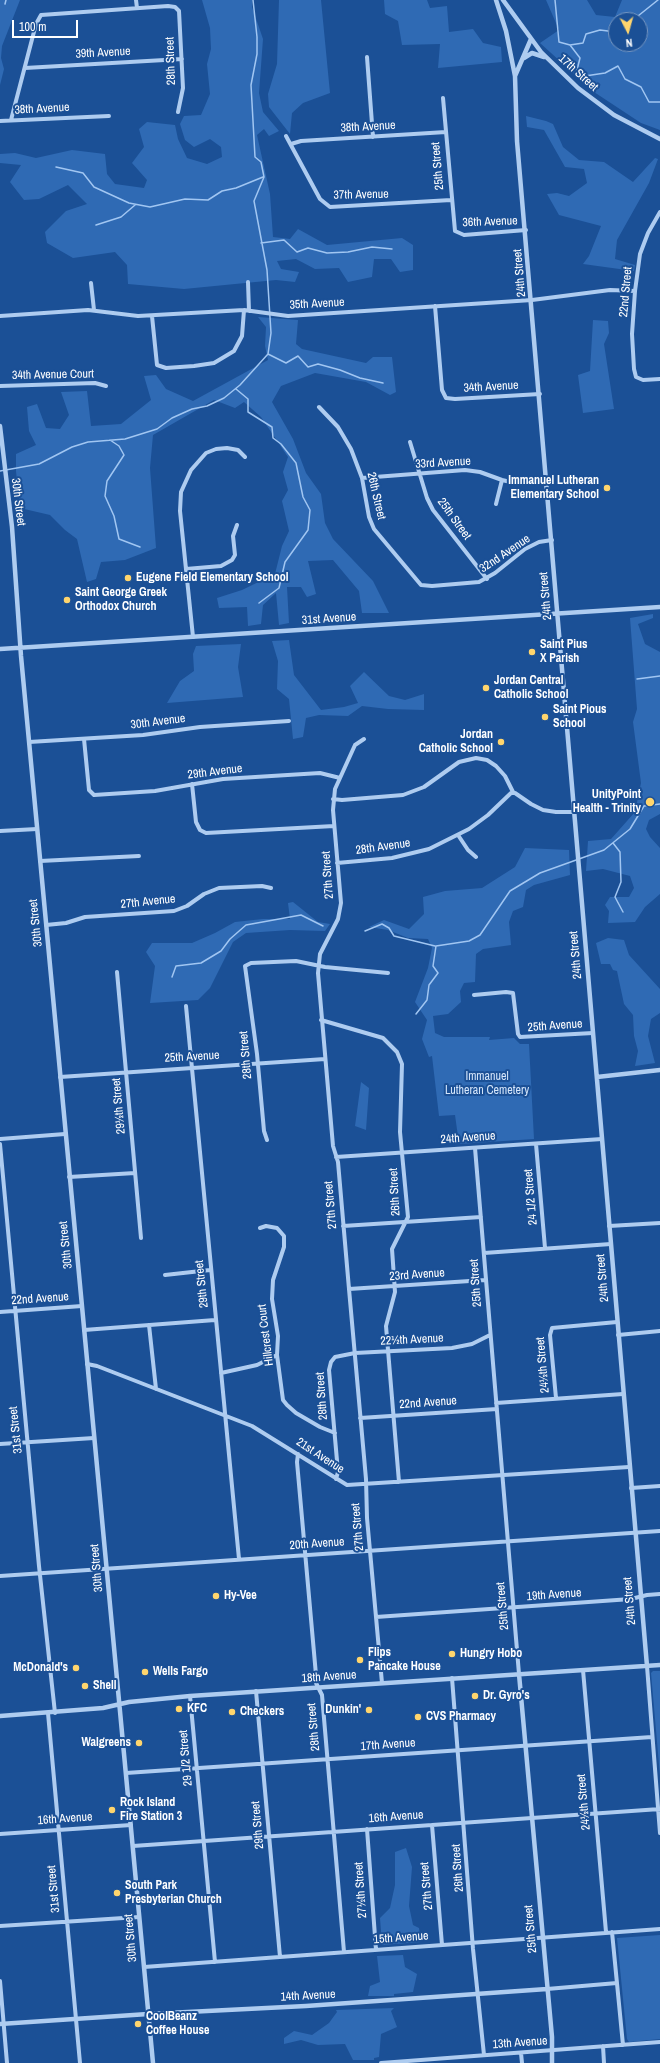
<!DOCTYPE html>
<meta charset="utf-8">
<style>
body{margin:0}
#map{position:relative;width:660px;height:2063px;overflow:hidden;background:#1b5096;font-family:"Archivo Narrow",sans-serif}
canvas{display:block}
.north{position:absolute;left:608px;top:12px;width:40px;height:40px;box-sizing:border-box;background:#1b5096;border:1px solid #7696c0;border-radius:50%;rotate:174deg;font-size:11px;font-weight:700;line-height:16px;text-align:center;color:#fff}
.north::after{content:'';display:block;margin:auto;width:14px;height:18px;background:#ffd56d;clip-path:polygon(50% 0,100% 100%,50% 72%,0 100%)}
.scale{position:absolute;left:12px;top:20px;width:66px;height:18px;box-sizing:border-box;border:2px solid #fff;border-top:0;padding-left:5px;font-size:12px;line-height:14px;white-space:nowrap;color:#fff;-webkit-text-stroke:3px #1b5096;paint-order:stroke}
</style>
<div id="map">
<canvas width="660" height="2063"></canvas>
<div class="north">N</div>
<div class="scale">100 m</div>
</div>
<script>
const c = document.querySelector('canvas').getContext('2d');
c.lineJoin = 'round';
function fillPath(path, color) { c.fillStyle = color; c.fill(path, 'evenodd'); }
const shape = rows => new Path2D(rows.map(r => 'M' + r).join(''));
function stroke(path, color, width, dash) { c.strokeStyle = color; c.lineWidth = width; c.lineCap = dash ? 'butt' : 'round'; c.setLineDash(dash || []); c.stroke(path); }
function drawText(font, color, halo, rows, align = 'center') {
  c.font = font + ' "Archivo Narrow",sans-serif'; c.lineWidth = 4; c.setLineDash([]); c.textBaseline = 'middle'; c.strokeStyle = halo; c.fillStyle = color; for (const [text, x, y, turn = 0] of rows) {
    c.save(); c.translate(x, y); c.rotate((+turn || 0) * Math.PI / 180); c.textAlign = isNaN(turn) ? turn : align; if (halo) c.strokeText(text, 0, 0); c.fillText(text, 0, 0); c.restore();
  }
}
const green = shape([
 [0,0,20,0,2,46,1,58,4,69,0,85],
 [202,0,252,0,252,7,263,39,259,93,263,112,279,131,269,136,264,129,257,135,270,194,273,237,290,239,298,229,327,245,402,238,413,245,413,270,400,272,391,259,374,259,372,277,348,282,339,268,315,269,296,259,277,261,281,269,299,272,295,282,276,280,184,289,128,284,127,265,115,252,73,258,47,243,45,232,66,211,87,204,68,185,39,199,24,200,10,182,21,165,0,163,0,154,15,153,36,158,72,150,105,154,107,174,115,184,144,188,147,180,132,163,144,147,139,129,147,122,175,125,178,139,187,158,207,164,222,157,221,147,210,139,194,147,185,140,180,124,184,116,201,115,210,94,207,64,211,49,210,28],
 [279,0,321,0,330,93,303,103,292,113,290,134,269,107,268,94,277,64],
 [384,0,427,0,430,8,447,6,449,32,473,29,483,43,501,47,502,62,438,68,440,44,402,45,398,21,385,14],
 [546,0,587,0,596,15,615,17,622,0,660,0,660,130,641,123,594,92,540,43,559,30],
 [616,20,640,20,640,44,616,44],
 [526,116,546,121,553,124,563,147,579,160,604,162,633,182,655,158,658,159,649,183,617,240,615,259,635,265,634,271,583,264,589,256,601,226,559,215,547,194,557,193,569,196,587,183,584,169,565,167,544,130,527,127],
 [258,317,298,320,296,344,302,349,366,363,373,357,392,357,396,392,390,395,366,382,315,373,281,386,272,402,293,439,306,473,321,494,325,523,333,539,373,581,389,613,362,613,359,591,333,560,308,561,316,594,307,597,301,587,287,587,289,623,279,625,276,593,263,605,261,624,248,626,247,607,219,608,217,598,242,590,275,574,282,546,289,531,282,501,288,490,283,472,288,457,261,417,244,402,235,408,214,400,153,435,150,468,156,548,125,560,101,562,96,579,87,582,77,539,65,530,50,515,20,508,16,471,16,454,36,445,29,431,27,407,37,404,46,428,60,429,69,415,61,392,87,391,91,426,121,424,151,400,144,376,156,375,166,389,193,401,268,360,265,346,266,327],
 [593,320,608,321,609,333,604,344,614,409,583,413,578,375,590,371],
 [653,614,653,618,638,624,645,644,660,652,660,814,649,820,646,829,650,837,660,848,660,894,645,907,635,922,608,923,609,911,605,905,610,897,629,897,634,888,630,876,603,869,586,871,588,841,611,839,635,812,641,783,633,722,637,709,630,618],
 [289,640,294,675,321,710,344,707,358,703,350,686,364,672,389,696,405,700,424,694,424,710,388,709,362,706,348,716,319,715,306,718,303,737,293,739,289,699,277,689,278,661,272,641],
 [241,644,238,667,243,697,167,703,180,681,194,671,193,654,196,646],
 [525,848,569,850,570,875,534,885,526,890,523,907,513,911,509,922,511,945,483,949,476,954,475,982,464,983,460,991,461,1002,448,1014,433,1016,435,1033,444,1037,490,1037,489,1040,514,1038,520,1044,529,1044,534,1139,459,1144,455,1115,439,1116,432,1056,429,1057,422,1039,427,1020,415,1002,428,968,432,948,428,939,408,938,388,930,369,927,384,920,409,929,424,914,423,897,445,891,482,888,515,867],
 [293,902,318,922,330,924,325,931,290,930,246,933,233,942,210,988,198,1000,150,1003,155,966,146,952,152,943,192,943,215,933,235,922,263,919,290,919,288,903],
 [608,938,624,940,629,955,660,989,660,1013,651,1019,648,1036,655,1063,635,1066,638,1051,634,1036,633,1015,624,1004,617,971,613,970,610,964,601,964,596,943],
 [361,1082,369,1088,366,1130,355,1126],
 [653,1671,660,1671,660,1776,651,1673],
 [406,1848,412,1867,409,1906,413,1925,419,1928,421,1942,382,1945,380,1918,390,1908,395,1885,395,1852],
 [660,1935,660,2039,629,2042,627,2039,617,1938],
 [403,1955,405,1967,417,1974,413,1992,394,1994,394,1996,368,1996,370,1986,380,1982,377,1956],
 [394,2008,391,2011,397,2027,381,2034,379,2057,374,2058,374,2060,353,2060,345,2044,318,2045,301,2040,284,2044,284,2038,294,2031,312,2035,329,2023,337,2012,336,2010]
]);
const stream = shape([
 [555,0,559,42,570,45,580,58,577,70,585,76,605,73,618,66,625,79,641,87,649,102,660,102],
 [5,4,6,0],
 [633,20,658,0],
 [570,45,583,43,586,34,600,30,616,32],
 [56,167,83,173,94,187,129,203,150,207,185,199,208,200,222,191,236,188,263,177],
 [96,225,121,217,135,205],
 [261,243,284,240,297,252,308,248,327,253,348,252,372,247,392,249],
 [268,354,286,363,298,356,308,367,318,364,340,370,360,378,383,383],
 [236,389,248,399,248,412,272,427,273,438,281,444,296,463,303,497,310,510,308,530,285,562,279,588,259,603],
 [110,440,119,446,124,455,107,481,105,496,114,516,119,539,140,547],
 [0,471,39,464,72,447,88,442,125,439,157,429,172,418,192,409,207,406,224,398,240,385,268,354,271,333,267,270,254,201,264,177,261,162,255,157,251,85,257,54,257,37,253,0],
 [637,679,660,676],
 [613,843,620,852,621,882,615,897,623,912],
 [365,931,382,924,389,928,394,936,435,946],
 [172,977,176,966,201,963,221,951,230,939,246,925,301,915,323,926],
 [416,1014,427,1000,429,985,438,973,433,966,436,946,469,941,480,935,510,891,540,873,604,850,630,829,644,806,660,804]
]);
const minor = shape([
 [136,0,137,8],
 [367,57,373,137],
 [25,68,182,59],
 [443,98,455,231,464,235,526,230],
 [11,120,36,24,41,15,168,6,175,7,179,11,183,88,178,112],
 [0,121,109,116],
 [286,136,320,199,330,207,451,200],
 [291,144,301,141,446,132],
 [660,212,648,233,640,254,635,291,632,334,634,369,636,377,643,380,660,379],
 [248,282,249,311],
 [91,283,94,310],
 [435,306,442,390,446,398,455,399,540,394],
 [0,316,88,310,138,316,244,310,288,316,532,300,610,290,635,291],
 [152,316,157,365,166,368,194,366,214,363,234,351,242,336,244,310],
 [0,386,95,383,106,386],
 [319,407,338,427,351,449,362,478,369,517,374,529,421,585,432,586,479,582,495,573,525,549,539,542,552,540],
 [410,442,427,498,433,510,487,579],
 [362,478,465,470,480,472,502,480,515,483,534,482,547,479],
 [496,504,502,480],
 [186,569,221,566,232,560,235,555,233,536,237,525],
 [193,637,180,511,181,492,191,470,206,453,216,449,227,448,238,450,245,457],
 [84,739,89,790,94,795,155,791,223,779,320,773,340,778],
 [364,739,355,745,335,789,333,810,341,903,338,919,320,954,318,973,333,1146,338,1162,349,1289,366,1479,367,1518,382,1683],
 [29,742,143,735,200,727,289,721],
 [192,784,196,822,200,830,206,833,334,826],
 [333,799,342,800,403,795,424,787,459,762,476,758,487,760,496,766,505,776,513,792],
 [0,831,37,829],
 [458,835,468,850,476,857],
 [40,861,139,856],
 [337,863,392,858,429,849,469,829,488,815,511,793,515,793,531,804,543,810,556,812,574,812],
 [46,925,66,923,85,917,174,911,187,906,204,894,219,888,262,886,271,888],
 [117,972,141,1238],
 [474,995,506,992,513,993,518,1034,520,1037,593,1033],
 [186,1006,239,1559],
 [321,1020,383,1038,397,1052,402,1064,400,1132,408,1217,392,1249,395,1292,386,1326,399,1482],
 [60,1077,325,1059],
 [0,1139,65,1134],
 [267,1140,264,1131,257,1054,245,966,251,963,296,961,325,967,388,973],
 [0,1144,39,1566,55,1713],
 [536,1144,545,1248],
 [475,1148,519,1674],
 [336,1157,602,1139],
 [69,1177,135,1173],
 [343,1226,481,1217],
 [609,1226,660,1223],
 [260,1228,266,1226,277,1228,284,1236,284,1247,273,1280,272,1299,278,1336,277,1355,283,1400,287,1405,296,1413,320,1427,335,1433],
 [484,1253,611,1244],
 [165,1275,210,1270],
 [349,1289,485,1280],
 [0,1312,82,1306],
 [149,1325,156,1389],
 [84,1330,215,1320],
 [618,1335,660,1331],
 [87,1364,97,1366,252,1426,347,1485,629,1467],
 [221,1373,257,1365,277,1355],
 [556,1398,550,1335,552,1328,617,1322],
 [496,1403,623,1394],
 [360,1418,497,1409],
 [0,1444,94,1438],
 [298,1454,297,1462,316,1675,316,1683,322,1695,344,1952],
 [336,1479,338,1472,329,1370,331,1362,335,1357,355,1353,452,1348,472,1344,490,1335],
 [631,1488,660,1486],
 [0,1576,660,1531],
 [376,1617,631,1599,647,1595,660,1594],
 [647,1666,660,1833],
 [583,1670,606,1932],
 [452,1678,473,1949,484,2055],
 [256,1691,280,1957],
 [190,1696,215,1962],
 [48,1713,80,2063],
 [126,1773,652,1737],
 [432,1825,442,1945],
 [367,1829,376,1950],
 [0,1834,131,1825],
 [133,1846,660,1809],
 [0,1926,139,1917],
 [612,1932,623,2045],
 [144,1967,660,1929],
 [0,1981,7,2063],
 [547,1989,617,1983],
 [603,2046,604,2063],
 [521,2053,522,2063],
 [381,2063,660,2042]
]);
const tertiary = shape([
 [496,0,506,31,515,76,517,141,647,1666],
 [503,0,541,52,578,88,614,115,660,139],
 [524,58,532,53,544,57],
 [515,76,531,39],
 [0,426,12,527,21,656,153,2063],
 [0,649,660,607],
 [597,1077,660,1070],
 [519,1674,552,2037,552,2063],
 [0,1716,103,1708,129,1702,190,1696,660,1665],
 [0,2024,148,2014,306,2006,547,1989]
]);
const markers = [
 [607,488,4,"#ffd56d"],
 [128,578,4,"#ffd56d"],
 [67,600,4,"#ffd56d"],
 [532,652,4,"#ffd56d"],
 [486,688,4,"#ffd56d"],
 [545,717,4,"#ffd56d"],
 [501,742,4,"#ffd56d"],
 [650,802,5,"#ffd56d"],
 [216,1596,4,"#ffd56d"],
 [452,1654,4,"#ffd56d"],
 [360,1660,4,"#ffd56d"],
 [76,1668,4,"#ffd56d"],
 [145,1672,4,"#ffd56d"],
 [85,1686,4,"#ffd56d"],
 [475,1696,4,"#ffd56d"],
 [179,1709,4,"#ffd56d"],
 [369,1710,4,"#ffd56d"],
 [232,1712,4,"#ffd56d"],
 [418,1717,4,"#ffd56d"],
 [139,1743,4,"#ffd56d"],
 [112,1810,4,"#ffd56d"],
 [117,1893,4,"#ffd56d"],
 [138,2024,4,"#ffd56d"]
];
const streetNames = [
 ["39th Avenue",103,53,-3],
 ["28th Street",171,61,-92],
 ["17th Street",578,73,42],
 ["38th Avenue",42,109,-3],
 ["38th Avenue",368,127,-3],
 ["25th Street",438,166,-95],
 ["37th Avenue",361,195,-1],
 ["36th Avenue",490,222,-2],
 ["24th Street",520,273,-95],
 ["22nd Street",626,292,-85],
 ["35th Avenue",317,304,-3],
 ["34th Avenue Court",53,375,-1],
 ["34th Avenue",491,387,-3],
 ["33rd Avenue",443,463,-3],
 ["26th Street",376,496,77],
 ["30th Street",18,502,83],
 ["25th Street",454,519,54],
 ["32nd Avenue",505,554,-34],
 ["24th Street",546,596,-95],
 ["31st Avenue",329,619,-4],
 ["30th Avenue",158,722,-7],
 ["29th Avenue",215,772,-7],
 ["28th Avenue",383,847,-8],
 ["27th Street",328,875,-94],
 ["27th Avenue",148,902,-6],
 ["30th Street",36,923,-96],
 ["24th Street",576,955,-95],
 ["25th Avenue",555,1026,-4],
 ["28th Street",246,1055,-95],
 ["25th Avenue",192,1057,-3],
 ["29½th Street",119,1106,-95],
 ["24th Avenue",468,1138,-4],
 ["26th Street",395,1192,-93],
 ["24 1/2 Street",531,1197,-95],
 ["27th Street",331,1205,-95],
 ["30th Street",66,1245,-96],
 ["23rd Avenue",417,1275,-4],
 ["24th Street",603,1278,-95],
 ["25th Street",476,1283,-94],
 ["29th Street",202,1284,-96],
 ["22nd Avenue",40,1299,-4],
 ["Hillcrest Court",266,1335,-97],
 ["22½th Avenue",412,1340,-3],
 ["24½th Street",543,1365,-95],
 ["28th Street",322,1396,-94],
 ["22nd Avenue",428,1403,-4],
 ["31st Street",16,1430,-96],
 ["21st Avenue",320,1456,33],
 ["27th Street",358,1527,-95],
 ["20th Avenue",317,1544,-4],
 ["30th Street",97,1568,-95],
 ["19th Avenue",554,1595,-4],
 ["24th Street",630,1601,-95],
 ["25th Street",503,1606,-95],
 ["18th Avenue",329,1677,-4],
 ["28th Street",314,1727,-95],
 ["17th Avenue",388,1745,-4],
 ["29 1/2 Street",186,1758,-95],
 ["24½th Street",584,1802,-95],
 ["16th Avenue",396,1817,-4],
 ["16th Avenue",65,1819,-4],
 ["29th Street",258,1825,-95],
 ["26th Street",458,1868,-94],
 ["27th Street",427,1886,-95],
 ["31st Street",54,1889,-95],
 ["27½th Street",361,1890,-94],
 ["25th Street",531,1929,-95],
 ["30th Street",131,1938,-95],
 ["15th Avenue",401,1938,-4],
 ["14th Avenue",308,1996,-3],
 ["13th Avenue",520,2043,-4]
];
const poiNames = [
 ["Immanuel Lutheran",599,481,"right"],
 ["Elementary School",599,495,"right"],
 ["Eugene Field Elementary School",136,578],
 ["Saint George Greek",75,593],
 ["Orthodox Church",75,607],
 ["Saint Pius",540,645],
 ["X Parish",540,659],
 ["Jordan Central",494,681],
 ["Catholic School",494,695],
 ["Saint Pious",553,710],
 ["School",553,724],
 ["Jordan",493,735,"right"],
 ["Catholic School",493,749,"right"],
 ["UnityPoint",641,795,"right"],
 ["Health - Trinity",641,809,"right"],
 ["Hy-Vee",224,1596],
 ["Flips",368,1653],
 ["Pancake House",368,1667],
 ["Hungry Hobo",460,1654],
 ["McDonald's",68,1668,"right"],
 ["Wells Fargo",153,1672],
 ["Shell",93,1686],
 ["Dr. Gyro's",483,1696],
 ["KFC",187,1709],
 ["Dunkin'",361,1710,"right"],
 ["Checkers",240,1712],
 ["CVS Pharmacy",426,1717],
 ["Walgreens",131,1743,"right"],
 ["Rock Island",120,1803],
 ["Fire Station 3",120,1817],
 ["South Park",125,1886],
 ["Presbyterian Church",125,1900],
 ["CoolBeanz",146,2017],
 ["Coffee House",146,2031]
];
const parkNames = [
 ["Immanuel",487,1077],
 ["Lutheran Cemetery",487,1091]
];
fillPath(green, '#2f6ab4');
stroke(stream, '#a1c6f2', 1.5);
stroke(minor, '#aeccf0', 4);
stroke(tertiary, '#aeccf0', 4.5);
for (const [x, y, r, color] of markers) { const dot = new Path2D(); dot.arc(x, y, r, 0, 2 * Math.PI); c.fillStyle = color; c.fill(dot); stroke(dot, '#1b5096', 1.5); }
drawText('12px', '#fff', '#1b5096', streetNames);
drawText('bold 12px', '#fff', '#1b5096', poiNames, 'left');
drawText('12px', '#d5e6fb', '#1b5096', parkNames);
</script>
